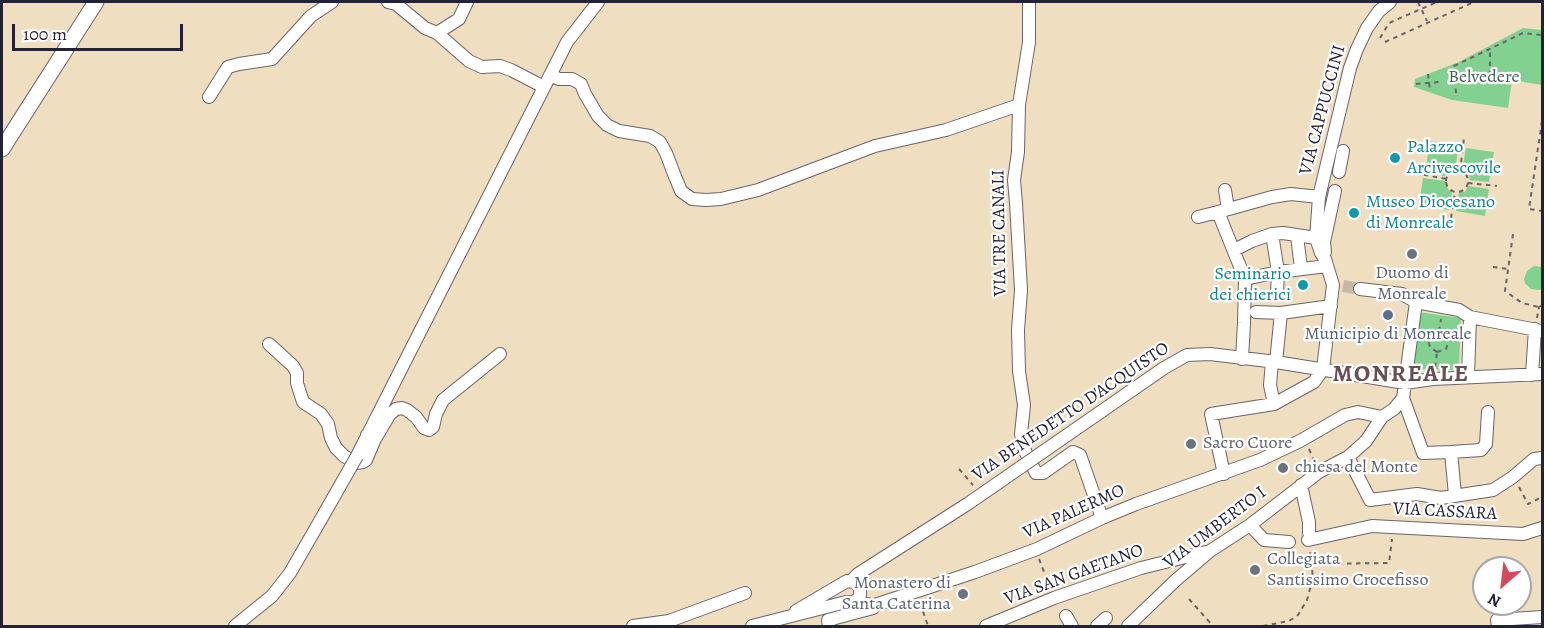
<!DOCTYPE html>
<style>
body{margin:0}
#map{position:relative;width:1544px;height:628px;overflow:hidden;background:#efdfc0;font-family:Alegreya,serif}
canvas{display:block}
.frame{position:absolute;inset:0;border:3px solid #22223b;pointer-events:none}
.north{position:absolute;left:1472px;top:556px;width:60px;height:60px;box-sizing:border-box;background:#fff;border:2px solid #a7a7b1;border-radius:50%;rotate:208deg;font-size:16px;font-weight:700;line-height:24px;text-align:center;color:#22223b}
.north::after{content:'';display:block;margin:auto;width:21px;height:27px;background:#d1495b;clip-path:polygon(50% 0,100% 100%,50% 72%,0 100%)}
.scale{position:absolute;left:12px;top:24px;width:171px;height:27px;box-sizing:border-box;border:3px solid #22223b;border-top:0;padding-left:8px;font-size:18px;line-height:21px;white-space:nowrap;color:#22223b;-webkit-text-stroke:4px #fff;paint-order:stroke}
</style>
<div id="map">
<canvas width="1544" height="628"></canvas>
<div class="frame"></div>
<div class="north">N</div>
<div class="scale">100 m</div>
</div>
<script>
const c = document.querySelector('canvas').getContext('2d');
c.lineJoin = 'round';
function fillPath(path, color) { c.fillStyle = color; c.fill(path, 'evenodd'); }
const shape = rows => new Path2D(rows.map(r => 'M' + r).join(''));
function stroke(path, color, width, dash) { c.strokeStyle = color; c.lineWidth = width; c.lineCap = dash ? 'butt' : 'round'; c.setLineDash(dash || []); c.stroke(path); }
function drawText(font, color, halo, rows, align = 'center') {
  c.font = font + ' Alegreya,serif'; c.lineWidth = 4.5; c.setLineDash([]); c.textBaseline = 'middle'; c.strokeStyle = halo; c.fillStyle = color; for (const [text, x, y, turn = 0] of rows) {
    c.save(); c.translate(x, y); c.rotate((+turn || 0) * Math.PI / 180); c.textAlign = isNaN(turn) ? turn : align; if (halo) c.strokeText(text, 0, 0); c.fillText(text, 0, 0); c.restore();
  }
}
const green = shape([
 [1523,28,1542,30,1542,85,1512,80,1508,108,1452,100,1414,87,1415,79,1459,62],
 [1430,141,1459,146,1455,169,1449,170,1445,176,1425,173],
 [1466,148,1494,152,1489,182,1470,180,1469,174,1462,170],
 [1423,178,1445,181,1448,189,1452,192,1449,210,1419,205],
 [1468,186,1489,189,1485,216,1456,211,1459,192,1465,192],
 [1534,266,1542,267,1542,289,1539,290,1531,289,1525,283,1524,279,1527,271],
 [1418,312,1461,318,1459,370,1410,369]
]);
const minorTunnel = shape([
 [1343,286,1360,289]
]);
const path = shape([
 [1418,2,1427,21],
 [1380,38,1389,23,1437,2],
 [1385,42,1474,2],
 [1428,74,1430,90],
 [1455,76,1490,76,1490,51],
 [1416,84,1439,82],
 [1456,93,1454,66,1523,33,1542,35],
 [1542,121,1529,209,1542,211],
 '1446 181a11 11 0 1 1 22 0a11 11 0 1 1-22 0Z',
 [1460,171,1464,138],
 [1415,173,1447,179],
 [1468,183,1497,186],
 [1451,218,1455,192],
 [1513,234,1505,291,1522,303,1539,307],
 [1493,267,1508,269],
 [1537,318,1539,307,1542,305],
 [1439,331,1441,319],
 [1437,352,1446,349,1448,343,1447,337,1439,332],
 [1437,352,1430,347,1428,340,1431,335,1439,332],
 [1435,367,1437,352],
 [1309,449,1315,463],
 [959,469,973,485],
 [1519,487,1528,504,1542,497,1542,498],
 [1039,559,1050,587],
 [1311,564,1389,563,1392,539],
 [1189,599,1213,626],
 [920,603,928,626],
 [1263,626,1289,621,1298,615,1307,600,1313,578,1310,551]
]);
const minor = shape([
 [388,2,396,4,425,28,437,33,469,61,482,67,500,66,511,70,544,87],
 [1029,2,1029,42,1019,105,1018,152,1014,180,1016,203,1021,290,1018,330,1019,371,1024,405,1021,434,1024,449,1036,473,1043,473,1073,452,1080,455,1102,518],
 [437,33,459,19,467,2],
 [550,75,559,79,572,79,581,84,585,94,598,116,607,125,619,131,650,136,660,142,666,153,674,174,681,191,692,199,706,200,721,199,758,190,875,146,946,130,1019,105],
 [209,97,228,67,239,64,272,59,311,16,332,2],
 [1339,172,1343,151],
 [1225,190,1228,209],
 [1218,212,1272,197,1291,194,1319,197],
 [1198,217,1218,212,1245,279,1244,323,1242,359],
 [1272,234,1278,272,1277,293],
 [1297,236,1301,268],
 [1234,250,1252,241,1272,234,1283,233,1316,238],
 [1325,252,1324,242,1335,191],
 [1245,279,1278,272,1327,266],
 [1360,289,1402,294,1416,302,1459,310,1470,317,1542,331],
 [1256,312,1281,313,1331,306],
 [269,344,293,366,297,373,297,383,303,402,321,414,328,424,331,438,336,448,344,456,356,463,363,462,366,460,375,439,367,435],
 [1272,362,1270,385,1274,404],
 [1276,362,1281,313],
 [1532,375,1535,329],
 [1468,377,1470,317],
 [1403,398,1423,453,1451,452,1455,495],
 [375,439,390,414,396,409,402,408,407,410,416,417,424,428,429,430,433,427,436,414,443,400,500,354],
 [1047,449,1164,368,1187,355,1210,354,1276,362,1405,383,1433,379,1542,374],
 [1451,452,1481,450,1486,444,1488,412],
 [357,456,567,42,598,2],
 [1348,457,1370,500,1417,494,1441,498,1493,490,1513,477,1534,459,1542,458],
 [1224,474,1211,414,1274,404,1314,382,1323,369,1333,285,1325,259,1321,253,1316,238,1319,197,1350,68,1357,49,1367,28,1379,11,1390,2],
 [1301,485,1309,522,1309,533],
 [1250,525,1264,540,1289,542],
 [1308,540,1372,526,1523,534,1542,528],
 [851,581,858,574,969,503,1021,467],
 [796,611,847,581,855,582,860,588,860,595,859,598,854,602],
 [1066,616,1072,626],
 [669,621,745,593],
 [235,626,272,596,290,573,320,521],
 [633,626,669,621,666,626],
 [752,626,846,602,875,605,975,572,1037,549,1102,518,1136,504,1260,460,1300,441,1345,415,1358,412,1382,417],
 [829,626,828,620,873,608],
 [986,626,1054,598,1141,568,1206,552],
 [1097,626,1106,618],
 [1128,626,1176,580,1210,551,1250,525,1319,472,1348,457,1366,441,1382,417,1394,409,1403,398,1416,302],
 [1498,626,1497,620,1542,617]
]);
const major = shape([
 [2,149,96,2]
]);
const minorBridge = shape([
 [1021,467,1047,449],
 [320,521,357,456]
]);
const markers = [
 [1395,158,6,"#0f9aa8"],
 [1354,213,6,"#0f9aa8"],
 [1412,254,6,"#6b7280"],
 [1303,285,6,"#0f9aa8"],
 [1388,315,6,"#5c6f8a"],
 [1191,444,6,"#6b7280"],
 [1283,468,6,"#6b7280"],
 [1255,570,6,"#6b7280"],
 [963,594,6,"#6b7280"]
];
const parkNames = [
 ["Belvedere",1484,78]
];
const streetNames = [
 ["VIA CAPPUCCINI",1323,110,-75],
 ["VIA TRE CANALI",1000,233,-91],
 ["VIA BENEDETTO D'ACQUISTO",1071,412,-34],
 ["VIA PALERMO",1074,512,-24],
 ["VIA CASSARA",1445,512,3],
 ["VIA UMBERTO I",1215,528,-37],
 ["VIA SAN GAETANO",1074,575,-20]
];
const cultureNames = [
 ["Palazzo",1407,148],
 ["Arcivescovile",1407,169],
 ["Museo Diocesano",1366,203],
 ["di Monreale",1366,224],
 ["Seminario",1291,275,"right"],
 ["dei chierici",1291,296,"right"]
];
const worshipNames = [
 ["Duomo di",1412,274,"center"],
 ["Monreale",1412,295,"center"],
 ["Sacro Cuore",1203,444],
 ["chiesa del Monte",1295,468],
 ["Collegiata",1267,560],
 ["Santissimo Crocefisso",1267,581],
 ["Monastero di",951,584,"right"],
 ["Santa Caterina",951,605,"right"]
];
const serviceNames = [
 ["Municipio di Monreale",1388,335]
];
const districtNames = [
 ["MONREALE",1401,375]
];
fillPath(green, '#82d191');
stroke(minorTunnel, '#c6b9a5', 12, [12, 6]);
stroke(minor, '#6a646a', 14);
stroke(major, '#6a646a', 17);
stroke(path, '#6a646a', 2, [4.5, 4.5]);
stroke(minor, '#fff', 12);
stroke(major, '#fff', 15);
stroke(minorBridge, '#6a646a', 14, []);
stroke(minorBridge, '#fff', 12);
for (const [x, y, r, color] of markers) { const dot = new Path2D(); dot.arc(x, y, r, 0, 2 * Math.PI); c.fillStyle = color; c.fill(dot); stroke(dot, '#fff', 2); }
drawText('18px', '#445f59', '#fff', parkNames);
drawText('18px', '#22223b', '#fff', streetNames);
drawText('18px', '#0d838f', '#fff', cultureNames, 'left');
drawText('18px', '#5b616d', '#fff', worshipNames, 'left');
drawText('18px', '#4e5e75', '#fff', serviceNames);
c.letterSpacing = '1.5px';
drawText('bold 24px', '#6b4e53', '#fff', districtNames);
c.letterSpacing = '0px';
</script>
